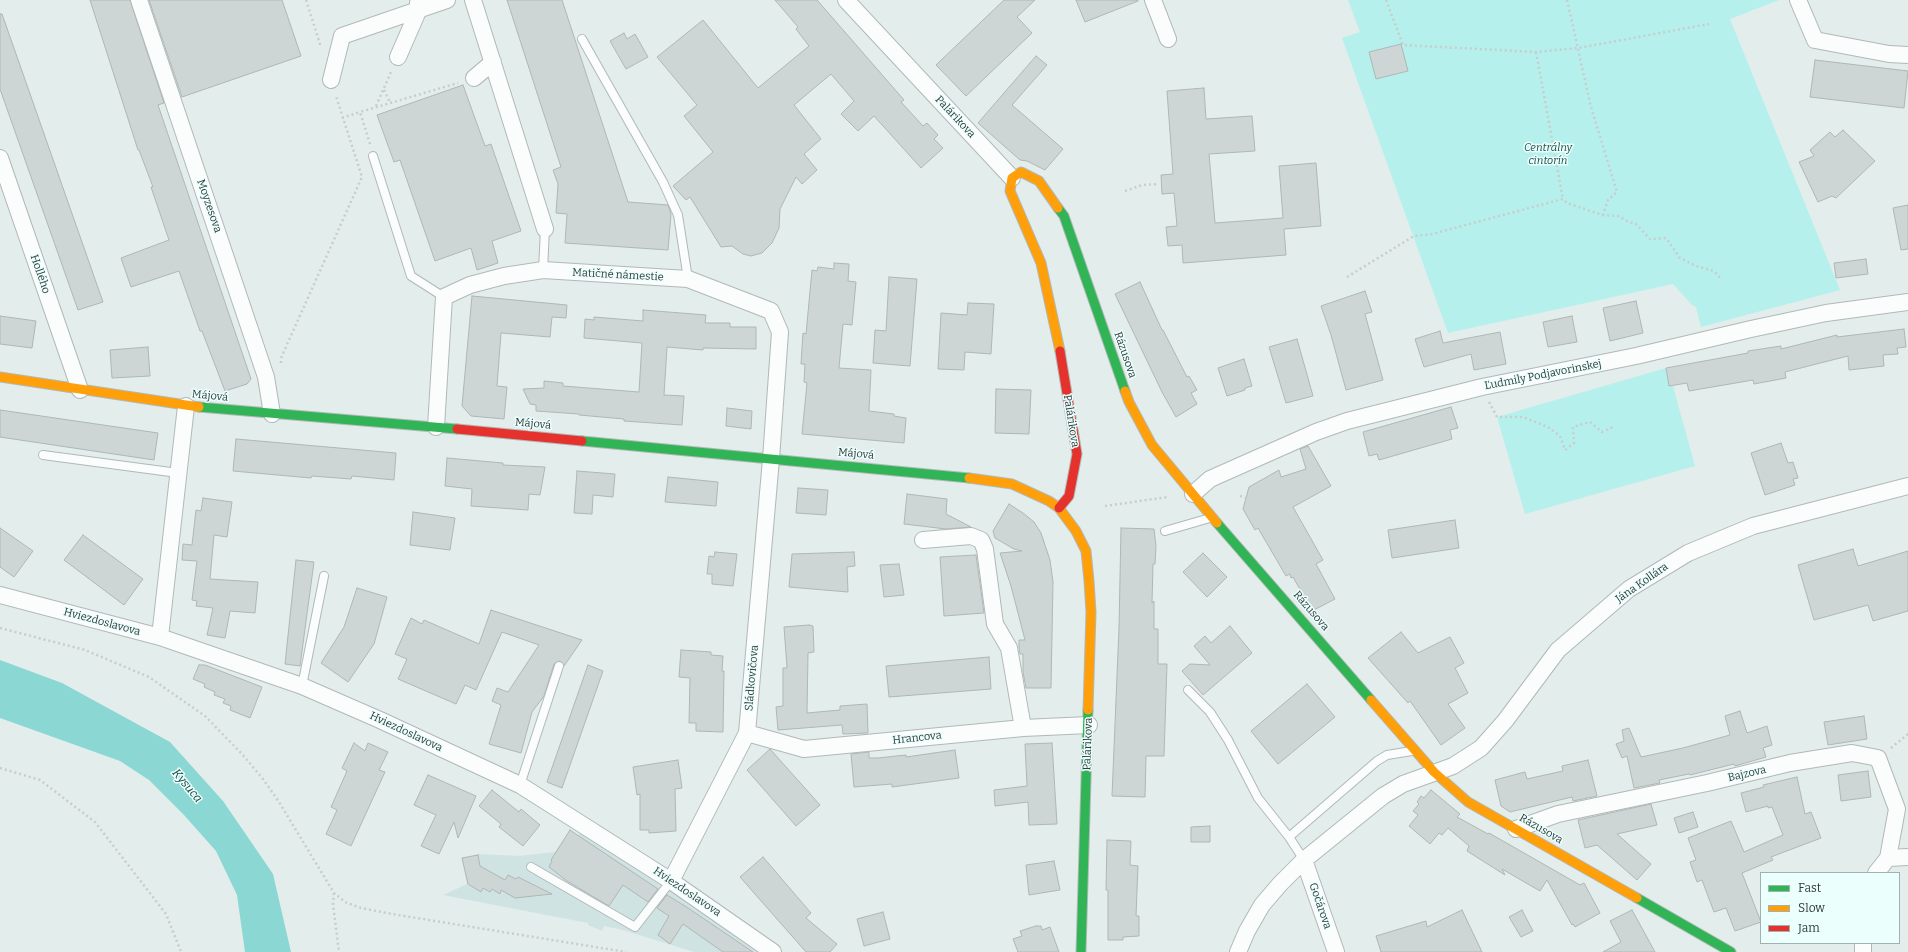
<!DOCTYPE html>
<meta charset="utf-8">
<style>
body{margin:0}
#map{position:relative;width:1908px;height:952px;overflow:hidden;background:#e2edec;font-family:Bitter,serif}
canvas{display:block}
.legend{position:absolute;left:1760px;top:872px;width:140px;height:72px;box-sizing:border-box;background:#ebfffd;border:1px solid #a1b1af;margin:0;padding:5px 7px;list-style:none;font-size:12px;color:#333b3a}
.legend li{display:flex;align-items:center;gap:8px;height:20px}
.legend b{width:20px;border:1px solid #a1b1af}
</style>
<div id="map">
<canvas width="1908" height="952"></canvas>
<ul class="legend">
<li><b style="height:5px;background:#30b455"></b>Fast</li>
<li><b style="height:5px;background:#ff9f0a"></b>Slow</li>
<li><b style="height:5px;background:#e5322d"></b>Jam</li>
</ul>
</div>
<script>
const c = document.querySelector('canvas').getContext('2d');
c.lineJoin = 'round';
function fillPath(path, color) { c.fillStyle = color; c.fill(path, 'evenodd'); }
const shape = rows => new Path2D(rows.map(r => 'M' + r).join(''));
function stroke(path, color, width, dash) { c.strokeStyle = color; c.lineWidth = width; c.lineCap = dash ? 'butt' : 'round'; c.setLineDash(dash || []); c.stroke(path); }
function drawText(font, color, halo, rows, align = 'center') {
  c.font = font + ' Bitter,serif'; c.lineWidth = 3; c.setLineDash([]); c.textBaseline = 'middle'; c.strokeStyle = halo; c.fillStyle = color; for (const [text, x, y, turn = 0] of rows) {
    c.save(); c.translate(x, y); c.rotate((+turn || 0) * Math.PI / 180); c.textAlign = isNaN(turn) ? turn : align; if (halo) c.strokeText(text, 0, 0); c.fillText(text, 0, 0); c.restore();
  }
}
const built = shape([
 [570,830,578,835,584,831,763,952,694,952,623,930,604,926,602,931,588,925,588,923,443,895,467,884,462,859,478,854,519,856,555,852]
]);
const green = shape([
 [1348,0,1779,0,1730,19,1840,290,1701,327,1696,307,1692,305,1673,284,1448,333,1342,38,1360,32],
 [1666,368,1669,386,1673,386,1695,466,1525,514,1497,417]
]);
const water = shape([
 [0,660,62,683,170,742,223,801,273,874,291,952,245,952,237,895,216,851,184,815,149,780,120,761,0,718]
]);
const building = shape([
 [90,0,130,0,164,103,158,105,251,379,247,384,225,391,202,331,200,331,179,271,131,287,121,258,169,240,151,187,153,187,139,150,138,150,90,0],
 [149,0,282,0,301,56,182,97,149,0],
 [507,0,562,0,628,202,668,205,671,214,668,250,565,243,567,214,556,213,558,184,553,170,561,167,507,0],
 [775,0,817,0,904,100,901,102,923,126,927,123,938,135,934,139,943,148,921,168,874,116,858,131,841,114,854,101,831,74,794,105,821,139,804,154,817,170,802,184,796,177,780,209,779,228,772,243,762,253,751,256,743,254,732,246,721,247,690,197,686,200,673,186,713,152,684,116,697,105,657,57,703,20,758,88,809,46,796,29,798,27,775,0],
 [1004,0,1035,0,1017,17,1032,33,966,96,936,65,1004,0],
 [1076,0,1138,0,1138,1,1085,22,1076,0],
 [0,14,2,14,103,302,78,310,0,89,0,14],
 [624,33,627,39,635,34,648,57,626,69,610,41,624,33],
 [1401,44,1408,71,1376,79,1369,52,1401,44],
 [1036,56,1047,65,1012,105,1063,149,1045,170,1027,161,1020,160,978,123,1036,56],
 [1815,60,1908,71,1904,108,1810,97,1815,60],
 [463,85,485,146,491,144,521,231,492,241,498,263,477,270,471,248,435,261,400,160,394,162,377,115,463,85],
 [1204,88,1206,119,1252,116,1255,151,1209,154,1215,223,1283,218,1279,166,1316,163,1321,226,1284,229,1286,255,1183,263,1182,245,1168,246,1166,227,1177,226,1174,193,1162,194,1161,175,1173,174,1167,91,1204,88],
 [1843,130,1875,161,1836,198,1832,196,1818,202,1799,162,1814,156,1810,150,1830,132,1835,137,1843,130],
 [1908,205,1908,249,1901,250,1893,208,1908,205],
 [1866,259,1868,274,1836,278,1834,263,1866,259],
 [834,263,849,264,848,281,856,282,852,325,843,324,839,368,871,370,869,411,894,414,894,416,906,418,904,443,802,434,807,383,804,382,805,364,801,364,803,333,806,334,812,270,817,271,818,267,834,269,834,263],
 [889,277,917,279,910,366,873,363,875,330,886,331,889,277],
 [1140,282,1162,330,1163,330,1187,377,1189,376,1197,390,1191,393,1197,404,1176,417,1162,392,1115,294,1140,282],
 [1365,291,1372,312,1365,314,1383,380,1346,390,1331,335,1321,306,1365,291],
 [472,296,567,305,566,318,552,317,550,337,501,333,497,386,507,387,504,419,471,416,462,406,472,296],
 [1636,301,1643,333,1610,341,1603,308,1636,301],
 [968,303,994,304,991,354,965,352,964,370,938,369,941,313,967,315,968,303],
 [643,310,706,315,705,323,730,323,730,327,756,327,756,349,703,348,703,350,667,347,664,395,684,396,682,425,624,421,624,419,579,415,579,414,536,411,536,405,530,404,523,389,544,388,544,381,563,383,563,386,639,392,642,343,584,338,585,319,594,320,594,317,643,321,643,310],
 [0,316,36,321,32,348,0,344,0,316],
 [1572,316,1577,342,1548,347,1543,322,1572,316],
 [1904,329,1906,347,1897,348,1898,354,1883,355,1884,366,1849,370,1848,356,1785,372,1786,378,1754,384,1753,380,1689,391,1687,383,1669,386,1666,368,1748,353,1748,351,1781,346,1781,349,1837,335,1837,337,1904,329],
 [1440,331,1443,343,1500,332,1506,364,1474,370,1471,354,1424,367,1415,339,1440,331],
 [1297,339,1313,396,1286,403,1269,347,1297,339],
 [148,347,150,376,112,378,110,350,148,347],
 [1244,359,1252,386,1245,388,1245,390,1227,396,1218,368,1244,359],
 [996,389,1031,390,1029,434,995,433,996,389],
 [1451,407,1458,428,1450,430,1452,439,1379,460,1377,454,1369,456,1363,432,1451,407],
 [727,408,752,411,751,429,726,426,727,408],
 [0,410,158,433,154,460,0,437,0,410],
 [236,439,396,453,394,480,352,476,351,479,312,476,311,478,233,471,236,439],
 [1781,443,1788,463,1793,462,1798,478,1793,479,1795,485,1765,495,1751,453,1781,443],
 [1308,446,1331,486,1293,507,1323,560,1316,564,1335,599,1312,611,1293,577,1291,578,1290,574,1286,576,1258,528,1255,530,1243,509,1249,487,1279,470,1281,477,1306,469,1300,449,1308,446],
 [447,458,503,463,503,465,545,467,540,495,529,494,528,510,471,506,472,489,445,486,447,458],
 [577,471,615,474,613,497,593,495,592,514,574,513,577,471],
 [668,477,718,482,716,506,665,502,668,477],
 [798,488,828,490,826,515,796,513,798,488],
 [907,494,947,499,946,514,971,527,946,529,904,524,907,494],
 [203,498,232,502,227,537,214,535,210,579,258,582,255,613,230,611,225,638,207,635,213,608,196,606,197,601,192,600,197,561,182,560,183,544,192,545,196,510,201,511,203,498],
 [1009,504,1023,513,1034,522,1041,533,1050,560,1053,582,1051,688,1026,688,1023,672,1023,654,1020,654,1019,648,1019,640,1025,640,1011,586,1000,553,1022,551,1014,549,995,538,993,531,1009,504],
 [413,512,455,518,450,550,410,545,413,512],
 [1455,520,1459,548,1392,558,1388,530,1455,520],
 [0,528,33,551,14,577,0,567,0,528],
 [1121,528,1154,529,1156,546,1155,564,1153,564,1152,603,1154,601,1154,629,1158,629,1158,664,1167,664,1164,756,1146,756,1145,797,1112,796,1119,628,1121,528],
 [83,535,143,579,124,605,64,560,83,535],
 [1853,549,1858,566,1908,551,1908,611,1873,621,1868,605,1814,620,1798,565,1853,549],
 [715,552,737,554,733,586,712,584,712,574,707,574,709,556,714,557,715,552],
 [854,552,855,566,847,567,848,592,789,587,792,554,854,552],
 [1203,553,1227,577,1207,597,1183,572,1203,553],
 [976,555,984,613,944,616,940,557,976,555],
 [296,560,314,562,300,666,285,664,296,560],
 [899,564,904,595,884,597,880,565,899,564],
 [357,588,387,597,374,644,348,682,321,663,344,627,357,588],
 [491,610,582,640,564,666,560,661,554,664,544,696,532,712,521,753,489,744,501,705,492,701,497,688,508,692,539,645,502,632,476,690,465,685,456,704,398,679,407,659,395,654,411,618,422,624,424,620,479,644,491,610],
 [809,625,813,626,814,652,808,653,807,713,840,710,840,706,867,704,868,733,843,734,842,725,778,730,776,707,783,706,783,668,787,668,784,627,809,625],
 [1230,626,1252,653,1203,695,1182,671,1190,664,1210,665,1194,646,1205,636,1211,643,1230,626],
 [1401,632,1418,653,1450,637,1464,663,1455,668,1468,693,1448,704,1465,728,1441,745,1410,701,1408,703,1368,658,1401,632],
 [681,650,711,652,711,655,723,656,722,671,724,671,723,732,696,731,696,723,689,723,690,678,679,677,681,650],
 [989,657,991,689,889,697,886,666,989,657],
 [199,665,205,665,262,687,250,718,230,710,231,706,223,703,225,699,214,695,215,692,204,687,205,684,193,679,199,665],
 [588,665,603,671,562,788,547,782,588,665],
 [1307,684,1335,717,1278,764,1251,731,1307,684],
 [1740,711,1747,733,1767,726,1772,745,1763,748,1766,757,1735,766,1734,764,1690,775,1689,774,1659,780,1660,783,1634,788,1627,756,1622,758,1616,744,1624,741,1622,730,1629,728,1641,757,1683,748,1730,735,1725,716,1740,711],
 [1864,716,1867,739,1828,745,1824,722,1864,716],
 [354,743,365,751,368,743,388,752,379,770,385,772,351,846,326,834,337,810,331,807,347,771,342,768,354,743],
 [1052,743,1057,824,1029,825,1028,802,995,806,994,790,1027,786,1025,744,1052,743],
 [770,749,820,805,796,826,747,770,770,749],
 [955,750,959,778,892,787,892,784,854,787,851,754,869,752,869,758,878,758,906,755,906,757,955,750],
 [678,760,682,788,675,789,676,831,649,833,649,830,640,830,640,794,637,795,633,767,678,760],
 [1588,760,1597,796,1573,801,1572,797,1510,812,1501,806,1495,780,1525,772,1527,779,1563,771,1562,766,1588,760],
 [1868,771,1871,797,1841,801,1838,775,1868,771],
 [428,775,476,796,458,838,454,822,439,854,421,846,436,815,414,805,428,775],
 [1797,777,1805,814,1811,812,1821,838,1771,857,1773,860,1742,873,1761,922,1735,931,1726,908,1714,912,1702,880,1697,882,1690,862,1696,860,1688,838,1731,821,1744,852,1783,835,1772,807,1768,808,1768,806,1746,812,1741,793,1764,787,1763,785,1797,777],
 [492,790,519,812,521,809,540,825,523,846,499,827,501,824,479,806,492,790],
 [1431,790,1460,814,1457,817,1488,834,1489,833,1580,885,1584,883,1600,913,1575,927,1573,924,1572,925,1547,880,1540,891,1502,869,1505,875,1467,851,1469,846,1448,828,1442,835,1439,833,1430,844,1409,826,1418,815,1413,811,1419,804,1417,802,1421,796,1424,798,1431,790],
 [1651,804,1657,825,1617,834,1651,864,1637,880,1597,845,1585,848,1578,820,1651,804],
 [1693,812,1698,827,1679,833,1674,818,1693,812],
 [1210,826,1210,842,1191,842,1191,827,1210,826],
 [570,830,658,889,648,902,623,885,609,906,567,881,549,867,552,861,551,860,570,830],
 [1107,840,1131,841,1130,865,1138,866,1136,916,1139,916,1139,936,1123,937,1123,940,1108,940,1108,890,1106,890,1107,840],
 [478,855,480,866,505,880,508,875,516,879,518,877,552,894,515,898,501,890,500,894,492,889,490,892,483,888,481,892,468,884,462,858,478,855],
 [763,857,811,913,806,918,837,944,830,952,806,952,740,877,763,857],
 [1054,861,1060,890,1029,895,1026,865,1054,861],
 [667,895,688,908,753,952,723,952,683,924,670,944,658,935,669,916,657,908,667,895],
 [1462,910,1482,952,1381,952,1376,936,1426,921,1427,927,1462,910],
 [1522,910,1533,931,1521,937,1509,917,1522,910],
 [1632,910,1655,952,1603,952,1621,942,1610,921,1632,910],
 [883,912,890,939,864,946,857,919,883,912],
 [1036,926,1041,926,1042,930,1050,927,1059,952,1018,952,1013,939,1022,936,1020,931,1036,926]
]);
const path = shape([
 [306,0,321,47],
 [1386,0,1403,45,1536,52,1578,48,1709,24],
 [1567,0,1591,107,1617,192,1608,200,1603,215],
 [1536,52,1563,199],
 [384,90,390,102],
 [376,106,391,72],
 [342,118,360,112],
 [370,144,360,112,458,83],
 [1125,191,1142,185,1158,184],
 [1347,277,1414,236,1432,234,1563,199,1567,203,1603,215,1618,216,1629,222,1636,224,1650,239,1666,238,1680,258,1696,266,1714,271,1722,280],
 [281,363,281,358,362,177,336,96],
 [1489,402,1497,417,1523,417,1548,427,1560,436,1565,450,1574,443,1573,427,1590,422,1602,432,1615,426],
 [1240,496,1246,498],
 [1105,506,1168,497],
 [0,628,85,650,149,677,205,716,242,754,263,779,279,802,334,893,345,902,361,908,392,914,626,952],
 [1891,748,1908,734],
 [0,768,40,780,95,822,166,914,181,952],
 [334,893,333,904,339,952]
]);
const lane = shape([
 [582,39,663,182,678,215,688,279],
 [373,156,411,276,444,297],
 [543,270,545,229],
 [43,455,178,473],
 [1165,531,1210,518],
 [302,686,324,576],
 [1188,690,1210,712,1228,740,1258,798,1289,837,1304,860],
 [520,785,559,666],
 [1289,837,1377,761,1387,755,1412,751],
 [531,867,635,927,671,881]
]);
const street = shape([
 [139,0,266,377,272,414],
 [473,0,545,229],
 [846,0,1012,178],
 [1153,0,1168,39],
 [1798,0,1815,40,1889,54,1908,55],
 [398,57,419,9,418,3],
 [474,78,493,62],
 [331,80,342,36,447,0],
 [0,158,80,390],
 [436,427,444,297,470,285,504,276,543,270,688,279,771,311,780,332,771,459,747,733,671,881],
 [1193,494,1210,479,1316,432,1347,421,1482,387,1636,356,1751,329,1826,313,1908,302],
 [923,540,971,536,981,540,985,549,995,624,1009,648,1023,728],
 [0,595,160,637,302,686,380,720,520,785,671,881,773,952],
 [160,637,186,406],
 [747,733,804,749,1023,728,1089,725],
 [1516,829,1558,814,1707,783,1790,763,1852,753,1878,758,1897,809,1888,858,1876,873],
 [1888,858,1908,857],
 [1304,860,1336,952],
 [1863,943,1863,952],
 [1238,952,1247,931,1262,905,1280,884,1304,860,1383,796,1403,784,1453,766,1481,748,1505,721,1558,650,1629,589,1688,553,1753,526,1908,486]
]);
const fast = shape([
 [1058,208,1064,216,1125,391],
 [199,407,457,429],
 [582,441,969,478],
 [1217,523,1371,700],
 [1637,898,1731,952],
 [1081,952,1088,710]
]);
const slow = shape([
 [1058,208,1039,181,1021,172,1012,178,1010,191,1041,263,1060,351],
 [0,377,199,407],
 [1125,391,1129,402,1152,445,1217,523],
 [969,478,1012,484,1049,501,1059,508,1076,531,1086,551,1089,581,1091,612,1088,710],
 [1371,700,1434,772,1468,802,1637,898]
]);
const jam = shape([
 [457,429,582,441],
 [1059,508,1069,496,1077,454,1060,351]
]);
const streetNames = [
 ["Palárikova",955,117,47],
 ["Moyzesova",209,206,71],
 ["Hollého",40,274,71],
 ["Matičné námestie",618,275,3],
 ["Rázusova",1125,355,71],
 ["Ľudmily Podjavorinskej",1543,375,-11],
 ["Májová",210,396,6],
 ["Palárikova",1071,421,81],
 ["Májová",533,424,5],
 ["Májová",856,454,5],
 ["Jána Kollára",1642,583,-35],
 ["Rázusova",1311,611,49],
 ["Hviezdoslavova",102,622,15],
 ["Sládkovičova",752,678,-85],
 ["Hviezdoslavova",406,732,25],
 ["Hrancova",917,738,-6],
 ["Palárikova",1088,744,-88],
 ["Bajzova",1747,774,-13],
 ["Rázusova",1541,829,30],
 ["Hviezdoslavova",687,892,34],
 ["Gočárova",1320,906,71]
];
const parkNames = [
 ["Centrálny",1548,148],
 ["cintorín",1548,161]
];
const waterNames = [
 ["Kysuca",187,786,50]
];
fillPath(built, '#cfe4e2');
fillPath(green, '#b6f0ed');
fillPath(water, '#8bd7d3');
fillPath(building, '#cdd6d5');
stroke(building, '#aeb7b6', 1);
stroke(lane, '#b1b9b8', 10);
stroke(street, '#b1b9b8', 18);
stroke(fast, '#b1b9b8', 11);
stroke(slow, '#b1b9b8', 11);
stroke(jam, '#b1b9b8', 11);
stroke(path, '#c8cdcc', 2.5, [2, 3]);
stroke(lane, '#fbfcfc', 8);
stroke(street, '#fbfcfc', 16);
stroke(fast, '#30b455', 9);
stroke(slow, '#ff9f0a', 9);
stroke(jam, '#e5322d', 9);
drawText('11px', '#333b3a', '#ebfffd', streetNames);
drawText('italic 11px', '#204f4c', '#ebfffd', parkNames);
drawText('italic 12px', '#164644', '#ebfffd', waterNames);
</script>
